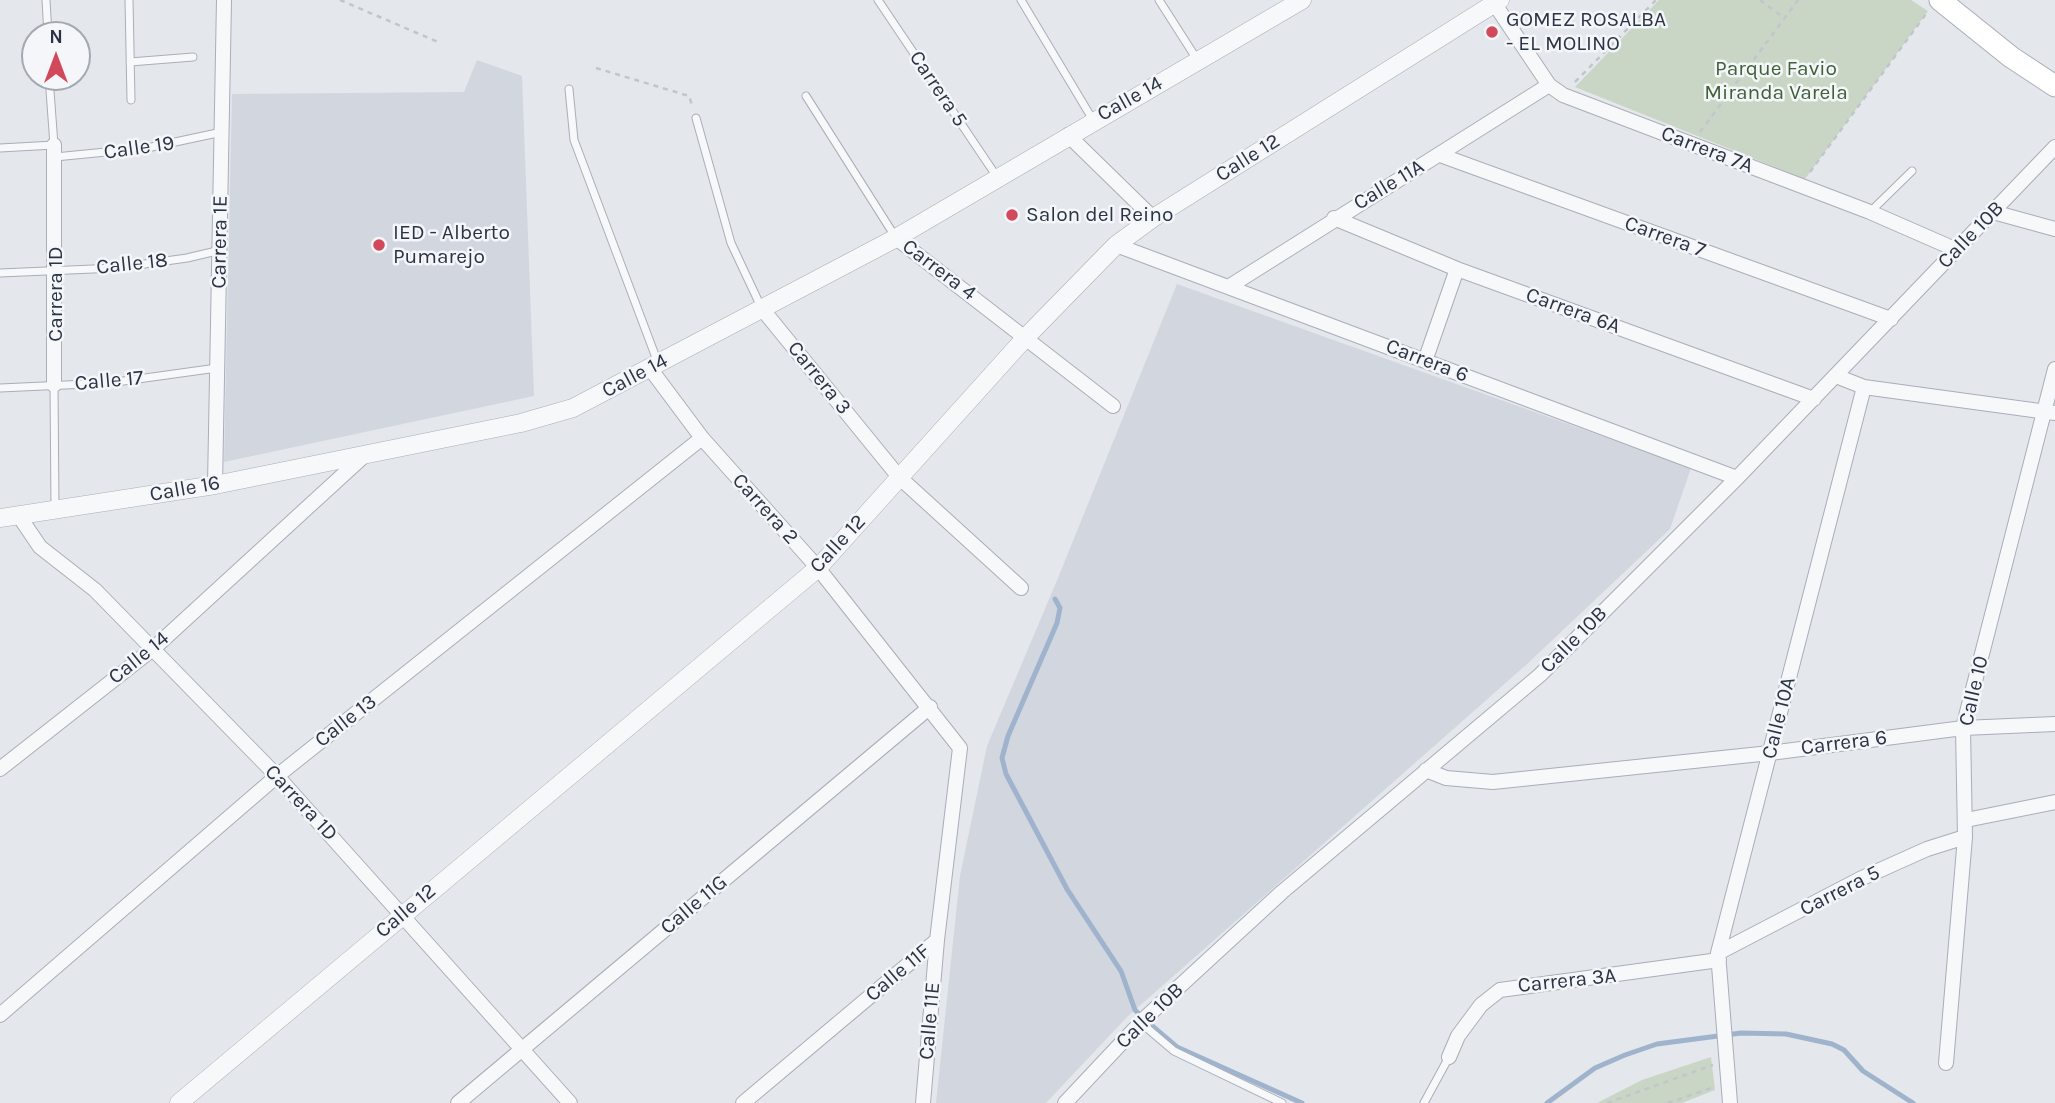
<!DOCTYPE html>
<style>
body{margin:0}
#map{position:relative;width:2055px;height:1103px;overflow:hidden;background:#e4e7ec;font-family:Karla,sans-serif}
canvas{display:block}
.north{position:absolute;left:21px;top:21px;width:70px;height:70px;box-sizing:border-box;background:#f4f6f9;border:2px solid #a4a8b1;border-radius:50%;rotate:0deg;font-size:19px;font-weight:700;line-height:28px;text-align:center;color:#2b3445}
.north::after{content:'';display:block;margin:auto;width:24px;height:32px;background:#d1495b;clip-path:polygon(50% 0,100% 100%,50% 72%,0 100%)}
</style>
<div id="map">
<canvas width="2055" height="1103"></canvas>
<div class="north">N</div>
</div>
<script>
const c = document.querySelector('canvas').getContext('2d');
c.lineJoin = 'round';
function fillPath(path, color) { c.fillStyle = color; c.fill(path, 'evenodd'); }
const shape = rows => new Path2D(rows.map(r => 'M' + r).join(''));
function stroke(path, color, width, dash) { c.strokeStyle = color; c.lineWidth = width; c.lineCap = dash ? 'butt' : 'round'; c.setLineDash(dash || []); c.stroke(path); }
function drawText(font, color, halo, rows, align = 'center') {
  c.font = font + ' Karla,sans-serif'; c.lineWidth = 5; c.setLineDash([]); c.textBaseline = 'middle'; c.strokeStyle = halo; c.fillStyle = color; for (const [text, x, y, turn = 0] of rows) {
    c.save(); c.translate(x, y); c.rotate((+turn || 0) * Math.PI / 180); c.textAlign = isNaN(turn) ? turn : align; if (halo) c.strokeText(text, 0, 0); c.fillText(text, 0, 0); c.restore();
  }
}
const built = shape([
 [477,60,522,76,534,396,224,462,232,94,464,92],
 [1177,284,1691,468,1670,529,1526,665,1127,1017,1046,1103,936,1103,960,876,987,746,1058,578]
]);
const green = shape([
 [1659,0,1911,0,1928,11,1805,179,1575,87],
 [1711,1057,1715,1090,1682,1103,1597,1103,1642,1080]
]);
const stream = shape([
 [1055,599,1060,608,1057,623,1008,736,1002,758,1006,774,1067,889,1121,971,1135,1010,1144,1019,1177,1047,1302,1103],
 [1547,1103,1595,1068,1625,1055,1657,1044,1741,1033,1786,1034,1832,1044,1844,1050,1863,1071,1913,1103]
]);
const path = shape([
 [340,0,438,42],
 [1760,0,1783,17],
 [596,68,689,96,693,108],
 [1575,82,1656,0],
 [1700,132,1798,0],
 [1810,172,1926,14],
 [1607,1103,1713,1065],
 [1668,1103,1714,1087]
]);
const service = shape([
 [46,0,48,35],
 [129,0,131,100],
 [878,0,997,177],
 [1021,0,1093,120],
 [1159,0,1198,61],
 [130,62,193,57],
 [569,89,574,140,658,363],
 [806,96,896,238],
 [696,118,731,243,762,309],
 [0,148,54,145,49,77],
 [55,157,147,148,222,132],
 [1870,212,1912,171],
 [0,273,116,268,187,258,221,250],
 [54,385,55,510],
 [0,388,109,383,217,368],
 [1141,1023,1174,1051,1282,1103],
 [1424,1103,1449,1057]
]);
const minor = shape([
 [1494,3,1549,85,1563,95,1870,212,1957,250],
 [1068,135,1153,218],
 [54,145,54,385],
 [1440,155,1891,319],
 [1993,212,2055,229],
 [1334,218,1457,269,1814,399],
 [896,238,1113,406],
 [1116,245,1737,478],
 [1230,286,1549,85],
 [763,310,899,477,1021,588],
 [1425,361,1457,269],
 [649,367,702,438,818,568,960,748,937,940,743,1103],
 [1836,376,1864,387,2055,413],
 [215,485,224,0],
 [19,516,40,547,95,590,277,776,570,1103],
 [0,769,154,648,367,453],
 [1426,770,1446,778,1493,782,1770,753,1963,728,2055,724],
 [1966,820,2055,802],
 [1718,953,1860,879,1927,849,1965,837],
 [0,1015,277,776,702,438],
 [1449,1057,1458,1036,1481,1005,1500,990,1719,960],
 [1946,1063,1965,837,1963,728,2055,369],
 [458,1103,930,707],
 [923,1103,937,940],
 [1065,1103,1144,1019,1282,892,1540,675,1737,478,2055,147],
 [1730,1103,1718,953,1864,387]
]);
const tertiary = shape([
 [0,518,215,485,521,423,573,408,896,238,1302,0],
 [179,1103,818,568,1026,337,1116,245,1153,218,1500,0]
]);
const secondary = shape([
 [1940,0,2011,57,2055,86]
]);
const markers = [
 [1492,32,7,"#d1495b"],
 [1012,215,7,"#d1495b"],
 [379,245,7,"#d1495b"]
];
const poiNames = [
 ["GOMEZ ROSALBA",1506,20],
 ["- EL MOLINO",1506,44],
 ["Salon del Reino",1026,215],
 ["IED - Alberto",393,233],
 ["Pumarejo",393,257]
];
const parkNames = [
 ["Parque Favio",1776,69],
 ["Miranda Varela",1776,93]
];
const streetNames = [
 ["Carrera 5",938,89,56],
 ["Calle 14",1130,99,-29],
 ["Calle 19",139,148,-8],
 ["Carrera 7A",1707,150,21],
 ["Calle 12",1248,158,-32],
 ["Calle 11A",1389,185,-31],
 ["Calle 10B",1971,235,-46],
 ["Carrera 7",1665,237,20],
 ["Carrera 1E",220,242,-89],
 ["Calle 18",132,264,-6],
 ["Carrera 4",939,270,37],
 ["Carrera 1D",56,294,-90],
 ["Carrera 6A",1573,311,20],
 ["Carrera 6",1427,361,21],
 ["Calle 14",635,376,-28],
 ["Carrera 3",819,378,51],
 ["Calle 17",109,381,-5],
 ["Calle 16",185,489,-10],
 ["Carrera 2",765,509,48],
 ["Calle 12",838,544,-47],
 ["Calle 10B",1574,640,-45],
 ["Calle 14",139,658,-39],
 ["Calle 10",1974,691,-77],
 ["Calle 10A",1779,718,-76],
 ["Calle 13",346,721,-38],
 ["Carrera 6",1844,743,-7],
 ["Carrera 1D",301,803,47],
 ["Carrera 5",1840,891,-27],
 ["Calle 11G",694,905,-40],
 ["Calle 12",406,911,-40],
 ["Calle 11F",898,973,-40],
 ["Carrera 3A",1567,981,-6],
 ["Calle 10B",1150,1016,-44],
 ["Calle 11E",930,1021,-85]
];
fillPath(built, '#d2d6de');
fillPath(green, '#c9d6c5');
stroke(stream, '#9fb4cc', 5);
stroke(service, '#a9aeb7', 9);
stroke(minor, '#a9aeb7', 16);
stroke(tertiary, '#a9aeb7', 19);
stroke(secondary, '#a9aeb7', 23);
stroke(path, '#c2c5cb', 2.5, [5, 5]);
stroke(service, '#f7f8fa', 7);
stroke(minor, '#f7f8fa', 14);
stroke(tertiary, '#f7f8fa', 18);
stroke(secondary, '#fff', 21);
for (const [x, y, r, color] of markers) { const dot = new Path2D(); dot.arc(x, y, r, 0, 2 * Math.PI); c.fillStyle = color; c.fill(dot); stroke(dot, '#f4f6f9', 2.5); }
drawText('21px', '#2b3445', '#f4f6f9', poiNames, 'left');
drawText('21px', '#3f6138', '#f4f6f9', parkNames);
drawText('21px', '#2b3445', '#f4f6f9', streetNames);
</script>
